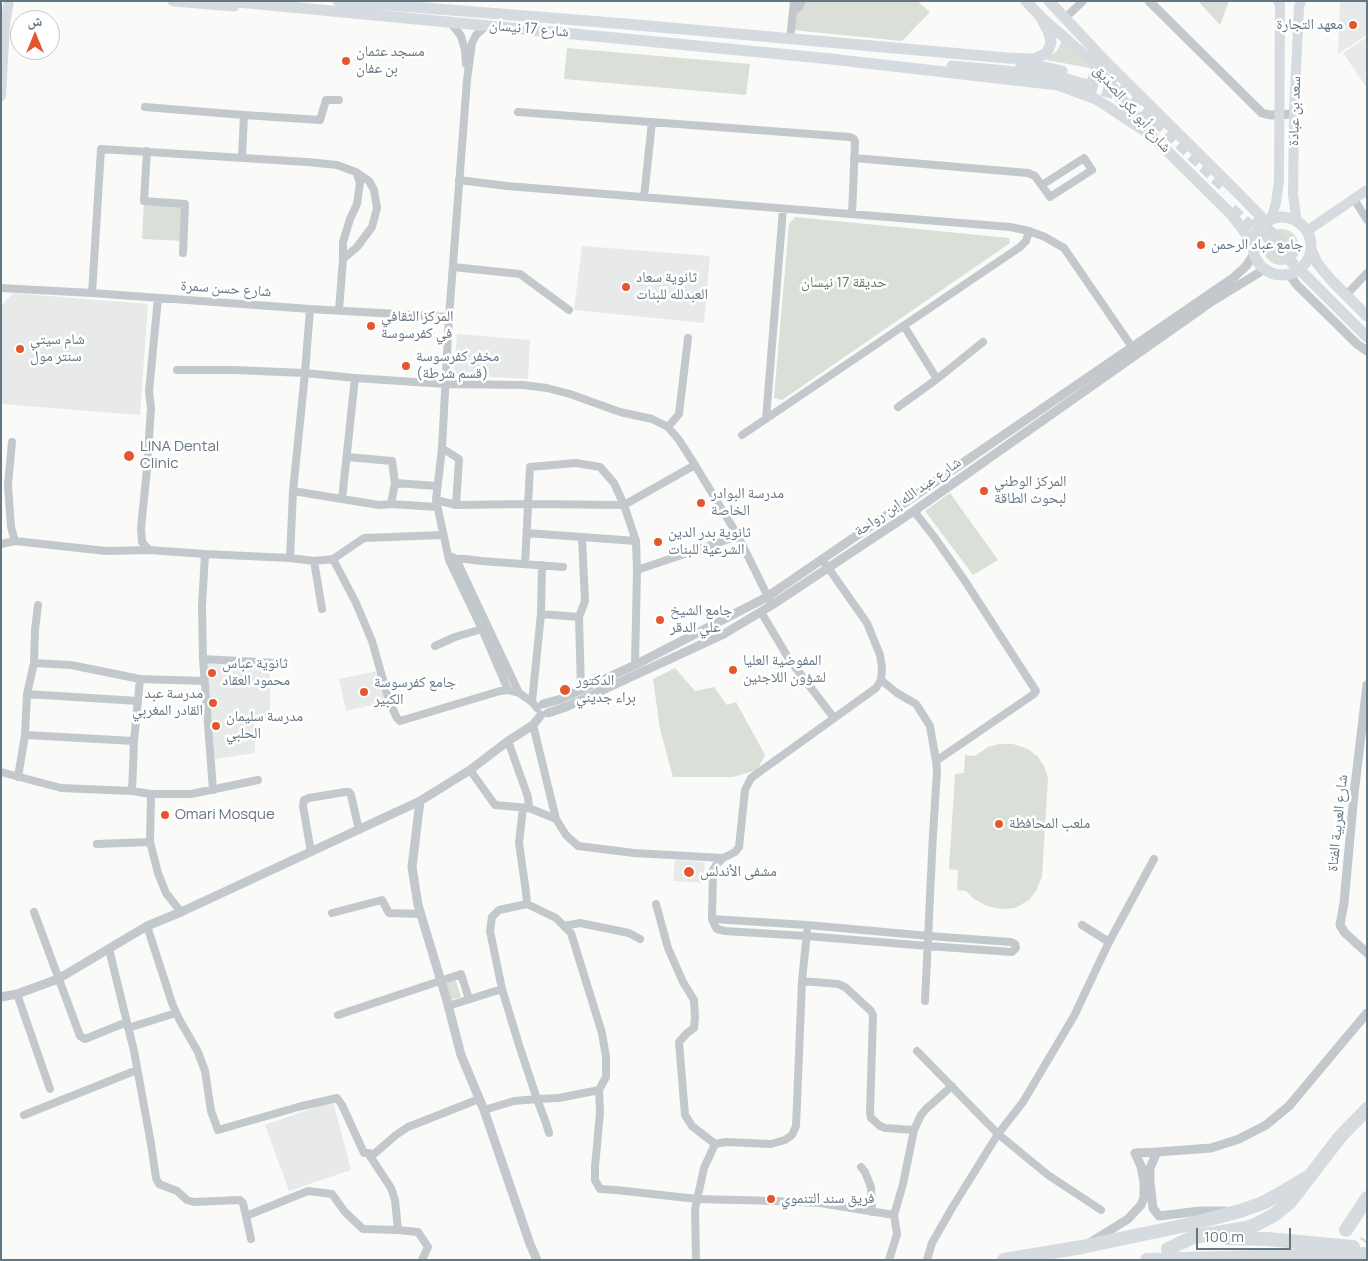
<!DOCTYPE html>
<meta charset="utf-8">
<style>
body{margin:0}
#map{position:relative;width:1368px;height:1261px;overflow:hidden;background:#fafaf8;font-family:Manrope,"Noto Naskh Arabic",sans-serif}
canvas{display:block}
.frame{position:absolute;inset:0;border:2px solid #657683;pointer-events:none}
.north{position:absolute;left:10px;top:10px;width:50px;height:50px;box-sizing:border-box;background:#fff;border:1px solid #c1c8cd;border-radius:50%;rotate:0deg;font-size:14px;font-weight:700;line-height:20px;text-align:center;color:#657683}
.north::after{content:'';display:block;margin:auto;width:18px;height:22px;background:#e4572e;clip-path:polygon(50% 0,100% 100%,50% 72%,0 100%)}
.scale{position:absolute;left:1196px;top:1228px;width:95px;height:22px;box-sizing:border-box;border:2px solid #657683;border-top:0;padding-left:6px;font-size:15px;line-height:18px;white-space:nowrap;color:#657683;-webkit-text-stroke:4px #fff;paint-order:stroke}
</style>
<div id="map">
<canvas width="1368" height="1261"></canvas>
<div class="frame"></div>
<div class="north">ش</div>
<div class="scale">100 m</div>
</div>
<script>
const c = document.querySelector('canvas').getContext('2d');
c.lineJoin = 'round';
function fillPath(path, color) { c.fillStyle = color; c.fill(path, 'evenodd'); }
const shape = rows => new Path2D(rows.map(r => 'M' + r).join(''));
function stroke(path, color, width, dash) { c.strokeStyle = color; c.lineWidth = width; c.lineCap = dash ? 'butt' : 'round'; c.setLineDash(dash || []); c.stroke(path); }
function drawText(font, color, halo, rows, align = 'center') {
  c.font = font + ' Manrope,"Noto Naskh Arabic",sans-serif'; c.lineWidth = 5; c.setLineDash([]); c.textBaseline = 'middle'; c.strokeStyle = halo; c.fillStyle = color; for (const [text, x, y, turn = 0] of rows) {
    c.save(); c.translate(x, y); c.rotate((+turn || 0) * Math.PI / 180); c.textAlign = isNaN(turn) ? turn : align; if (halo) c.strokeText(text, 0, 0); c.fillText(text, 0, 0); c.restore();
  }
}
const built = shape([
 [1340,1,1367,1,1367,35,1338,54],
 [1367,37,1367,88,1343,53],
 [582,246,710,256,704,323,574,310],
 [13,293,148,304,140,415,1,404,1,306],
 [457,334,530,340,528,379,458,375,454,371],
 [207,663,270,665,270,717,254,718,255,753,215,759],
 [377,671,385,702,346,711,339,679],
 [675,860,705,862,703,883,673,881],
 [333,1101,351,1170,289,1191,265,1125]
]);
const green = shape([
 [795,1,917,1,930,12,902,41,793,30],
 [1198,1,1229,1,1220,25],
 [1062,41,1090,68,1046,60,1057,51],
 [567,48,750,64,746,95,564,79],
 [144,201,185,204,184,241,142,239],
 [795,217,1009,238,1010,243,782,400,774,398,789,224],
 '1263 247a18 18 0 1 1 36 0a18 18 0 1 1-36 0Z',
 [950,493,998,560,973,575,925,511],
 [675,668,695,691,714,687,727,705,736,702,765,755,757,770,733,777,673,777,660,729,653,679],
 [999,744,1013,744,1028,749,1038,757,1045,768,1048,778,1042,876,1036,891,1029,900,1015,908,1001,909,987,906,974,899,966,891,957,890,958,870,949,869,955,774,964,773,965,755,975,756,988,747],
 [455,978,461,997,447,1001,442,982]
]);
const primaryTunnel = shape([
 [1108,75,1227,190],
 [1088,77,1114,84],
 [1087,85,1114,94,1122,99],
 [1232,209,1269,242],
 [1255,217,1275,236],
 [1287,258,1306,276]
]);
const motorwayTunnel = shape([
 [1354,1260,1367,1241]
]);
const minor = shape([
 [793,12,799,7,802,1],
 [1065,18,1083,1],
 [451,23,461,36,465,50,466,64],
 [487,25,476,35,472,43,467,80,449,317,442,448,436,500,449,560,482,629,508,690],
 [790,40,794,1],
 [145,107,244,115,320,120,326,100,339,100],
 [518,112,850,137,854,139,855,142,852,214],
 [147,151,144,201,185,204,183,253],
 [242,157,244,115],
 [854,158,1028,173,1035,176,1050,197,1092,170,1084,158,1042,185],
 [459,180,507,186,1010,227,1029,231,1045,237,1064,248,1132,347],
 [644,197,652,122],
 [1354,199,1367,220],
 [453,267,520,274,569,310],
 [1,288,92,293,310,309,449,317],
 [92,293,101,149,307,162,337,165,356,172,369,181,374,190,377,208,372,227,357,247,343,259],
 [1346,295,1367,273],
 [339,310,343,259,343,242,350,219,357,204,360,183,356,172],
 [904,326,937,379],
 [177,370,234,370,305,373,355,378,445,384,523,385,547,388,570,394,620,412,652,419,668,427,679,440,695,465,738,536,772,605],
 [898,407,937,379,983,342],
 [766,419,783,209],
 [668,427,679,414,688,338],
 [742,435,1020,247,1026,241,1029,231],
 [12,442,8,485,11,527,15,541],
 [442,448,459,459,456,505],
 [347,457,392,461,395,483,391,504],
 [395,483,437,486],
 [293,491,379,505,391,504,437,507],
 [342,499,355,378],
 [436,500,456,505,528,504,624,505,695,465],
 [914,511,935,538,965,581,1036,691,1034,694,936,761],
 [527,533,636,541],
 [1,544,15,541,106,551,149,550,205,554,290,558,314,561,333,559,364,538,443,535],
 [149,550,142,542,141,528,147,469,151,408,149,391,158,298],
 [205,554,202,606,203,659,213,790],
 [453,557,456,559,466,559,481,561,563,567],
 [290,558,293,491,305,373,310,309],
 [333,559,356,603,372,641,389,701,397,718,400,721,500,691,508,690,519,693,532,702,537,708],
 [456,559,519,693],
 [314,561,322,609],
 [525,564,530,467,576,463,600,467,614,483,624,505,636,541,637,570,635,665],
 [637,570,738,536],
 [761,612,789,659,834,718],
 [541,614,579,617],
 [435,646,455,637,482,629],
 [203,659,277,663],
 [34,663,71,665,140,679,204,681],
 [881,680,897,693,916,704,930,726,936,761,937,771,933,834,925,1001],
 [581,690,579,617,585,601,582,538],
 [27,694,138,701],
 [532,702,541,614,542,565],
 [533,725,556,819,566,835,578,846,634,853,723,858],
 [25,735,134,741],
 [508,741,528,797,529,808],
 [470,770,495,805,529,808,556,819],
 [1,772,61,788,132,791,151,794,191,794,258,780],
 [18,777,25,735,27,694,34,663,35,630,38,605],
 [132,791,134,741,140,679],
 [151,794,150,842,158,873,166,893,181,912],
 [523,808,519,843,526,892,527,904],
 [97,844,150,842],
 [311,852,303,806,304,800,309,798,345,792,349,792,351,795,359,830],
 [656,904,668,948,683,982,694,1000,695,1017,694,1028,687,1033,679,1042,685,1115,692,1126,715,1144],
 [34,912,80,1036,85,1039,127,1022],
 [332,913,382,900,389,913,421,914],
 [712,919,807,925,929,936,1011,942,1015,944,1016,948,1012,952,928,946,806,936,725,931,717,929,715,926,712,919,713,870,717,864,723,858,735,852,739,847,745,790,751,778,876,688,881,680,882,668,880,655,867,623,822,559],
 [1082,925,1109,942],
 [147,926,172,1003,179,1019,198,1052,205,1071,211,1111,218,1130,298,1107,337,1098,342,1105,364,1153,368,1153,391,1188,395,1200,398,1230],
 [564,926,580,923,629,933,640,939],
 [109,949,134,1051,151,1144,156,1178,159,1184,177,1191,187,1200,194,1202,240,1200,243,1203,246,1216],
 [802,981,838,984,845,987,871,1011,873,1015,870,1113,871,1118,880,1126,885,1128,914,1130],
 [17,994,50,1089],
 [448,1006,502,989],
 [338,1015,461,974,469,999],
 [128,1028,176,1013],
 [917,1051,998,1134,1048,1175,1101,1210],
 [599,1090,600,1112,595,1167,595,1180,600,1189,616,1190,697,1199,776,1201,820,1203,894,1215],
 [484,1110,514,1101,537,1099,559,1098,599,1090,606,1077,606,1057,602,1033,571,933,556,918,527,904,499,910,492,917,490,931,502,989,519,1045,537,1099,546,1123,549,1133],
 [24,1115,137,1070],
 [368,1153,374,1154,396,1135,408,1127,479,1099],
 [861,1167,865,1172,871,1187,872,1212],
 [251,1239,246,1216,308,1191,332,1194,345,1212,363,1229,398,1230,418,1232,428,1247,422,1260],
 [696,1260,695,1209,704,1168,715,1144,726,1142,771,1144,785,1140,792,1135,796,1126,802,981,807,932],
 [889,1260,897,1234,894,1215,903,1184,914,1130,921,1115,926,1109,952,1086],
 [927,1260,932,1243,952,1208,998,1134,1023,1102,1074,1016,1109,942,1154,859]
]);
const tertiary = shape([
 [1149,1,1262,113,1270,115,1294,114],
 [1289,274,1297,285,1357,344,1367,351],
 [1367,685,1354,794,1344,903,1340,925,1345,933,1367,953],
 [543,704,561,699,635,665,767,597,1233,278,1246,266,1254,254],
 [548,713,566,707,724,634,772,605,914,511,1211,302,1265,269],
 [420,801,412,867,418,905,447,1001,461,1055,484,1110,530,1244,537,1260],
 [1,997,17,994,58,979,147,926,181,912,420,801,470,770,508,741,533,725,541,715],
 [1157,1152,1150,1168,1150,1182,1153,1208,1159,1216,1200,1211,1225,1211],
 [1091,1242,1128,1219,1141,1205,1144,1198,1144,1182,1141,1166,1135,1153,1157,1152,1211,1148,1239,1139,1266,1125,1289,1106,1367,1013]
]);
const secondary = shape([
 [1,96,5,24,9,1],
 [1271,220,1276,203,1279,181,1280,5,1278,1],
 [1297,222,1293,195,1294,114,1299,7,1301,1],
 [1307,231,1367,190]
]);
const primary = shape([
 [173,1,234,6],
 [227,1,626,39,831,59,1058,85,1096,99,1151,135],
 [338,1,626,24,1007,58,1034,59,1047,53,1051,43,1049,33,1040,16],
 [1026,1,1040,16,1091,61,1151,135,1231,214,1253,243],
 [1049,1,1107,63,1240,195,1266,222],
 [1021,65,1044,67,1062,71],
 [952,66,1006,71,1063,78,1087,85],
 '1253 246a29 29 0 1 1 58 0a29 29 0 1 1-58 0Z',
 [1275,236,1293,253],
 [1269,242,1287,258],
 [1311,249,1317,263,1332,281,1367,316],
 [1306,276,1367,337]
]);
const motorway = shape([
 [1346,1230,1367,1198],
 [1227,1238,1267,1239,1353,1247],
 [1168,1249,1191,1238,1205,1235,1246,1228,1255,1225,1274,1215,1290,1202,1340,1137,1367,1109],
 [1004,1260,1082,1247,1191,1224,1240,1211,1263,1203,1283,1192,1311,1175],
 [1147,1260,1367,1254]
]);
const markers = [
 [1353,25,5,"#e4572e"],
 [346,61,5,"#e4572e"],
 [1201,245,5,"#e4572e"],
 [626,287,5,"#e4572e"],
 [371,326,5,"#e4572e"],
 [20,349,5,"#e4572e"],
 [406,366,5,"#e4572e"],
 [129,456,6,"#e4572e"],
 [984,491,5,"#e4572e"],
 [701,503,5,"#e4572e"],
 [658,542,5,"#e4572e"],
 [660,620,5,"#e4572e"],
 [733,670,5,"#e4572e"],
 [212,673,5,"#e4572e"],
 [565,690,6,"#e4572e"],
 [364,692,5,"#e4572e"],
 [213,703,5,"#e4572e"],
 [216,726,5,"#e4572e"],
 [165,815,5,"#e4572e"],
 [999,824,5,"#e4572e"],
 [689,872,6,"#e4572e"],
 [771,1199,5,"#e4572e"]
];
const poiNames = [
 ["معهد التجارة",1343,25,"right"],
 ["مسجد عثمان",356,52],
 ["بن عفان",356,69],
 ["جامع عباد الرحمن",1211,245],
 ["ثانوية سعاد",636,278],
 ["العبدلله للبنات",636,295],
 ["المركز الثقافي",381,317],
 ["في كفرسوسة",381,334],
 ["شام سيتي",30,340],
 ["سنتر مول",30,357],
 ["مخفر كفرسوسة",416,357],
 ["(قسم شرطة)",416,374],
 ["LINA Dental",140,447],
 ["Clinic",140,464],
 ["المركز الوطني",994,482],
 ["لبحوث الطاقة",994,499],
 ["مدرسة البوادر",711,494],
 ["الخاصة",711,511],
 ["ثانوية بدر الدين",668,533],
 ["الشرعية للبنات",668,550],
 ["جامع الشيخ",670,611],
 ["علي الدقر",670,628],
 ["المفوضية العليا",743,661],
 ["لشؤون اللاجئين",743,678],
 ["ثانوية عباس",222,664],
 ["محمود العقاد",222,681],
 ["الدكتور",576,681],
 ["براء جديني",576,698],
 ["جامع كفرسوسة",374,683],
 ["الكبير",374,700],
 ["مدرسة عبد",203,694,"right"],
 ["القادر المغربي",203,711,"right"],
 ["مدرسة سليمان",226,717],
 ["الحلبي",226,734],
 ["Omari Mosque",175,815],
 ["ملعب المحافظة",1009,824],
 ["مشفى الأندلس",700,872],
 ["فريق سند التنموي",781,1199]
];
const streetNames = [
 ["شارع 17 نيسان",529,29,5],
 ["شارع أبو بكر الصدّيق",1132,109,49],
 ["سعد بن عبادة",1295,111,-88],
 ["شارع حسن سمرة",226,289,4],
 ["شارع عبد الله إبن رواحة",908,497,-35],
 ["شارع العربية الفتاة",1338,823,-84]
];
const parkNames = [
 ["حديقة 17 نيسان",844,283]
];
fillPath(built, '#e8e9e9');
fillPath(green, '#dadfd7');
stroke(primaryTunnel, '#d5d9db', 11, [11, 5.5]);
stroke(motorwayTunnel, '#d5d9db', 14, [14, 7]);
stroke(minor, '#c3c8cc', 8);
stroke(tertiary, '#c3c8cc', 9);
stroke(secondary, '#d6dbdf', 10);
stroke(primary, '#d6dbdf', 11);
stroke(motorway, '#d6dbdf', 14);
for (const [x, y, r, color] of markers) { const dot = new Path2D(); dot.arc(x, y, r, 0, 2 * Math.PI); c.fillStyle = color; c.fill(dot); stroke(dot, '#fff', 2); }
drawText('15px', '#657683', '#fff', poiNames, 'left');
drawText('15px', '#657683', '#fff', streetNames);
drawText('15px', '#687a64', '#fff', parkNames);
</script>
